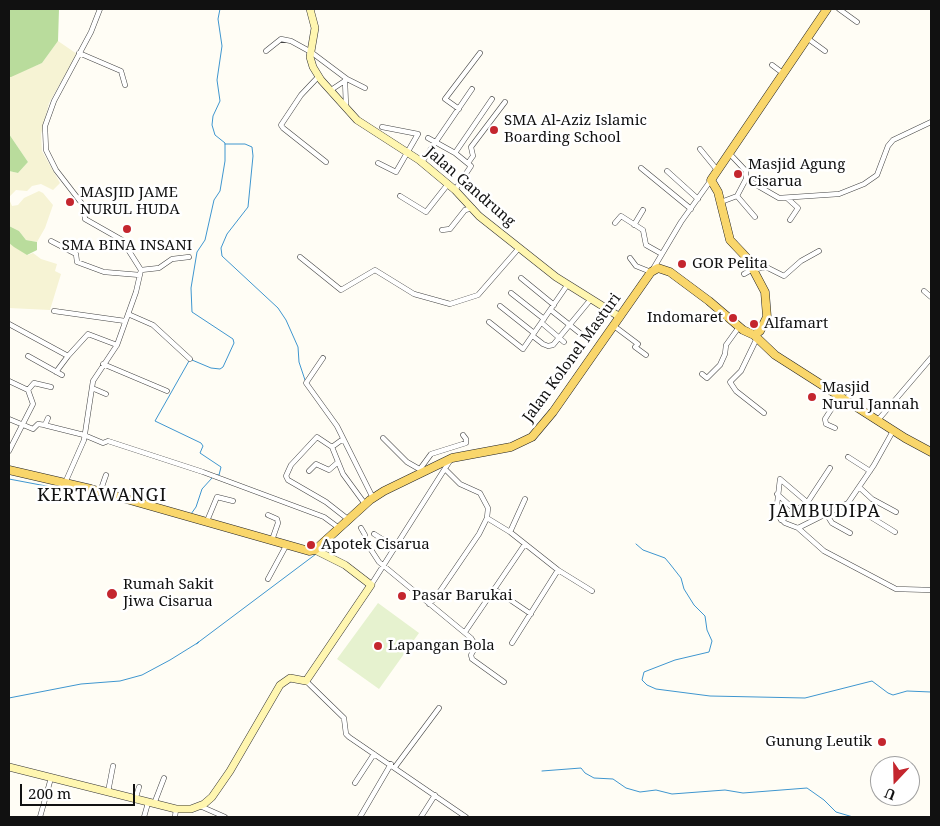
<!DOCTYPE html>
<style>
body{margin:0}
#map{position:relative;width:940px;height:826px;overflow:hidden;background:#fffdf5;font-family:"Noto Serif",serif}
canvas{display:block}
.frame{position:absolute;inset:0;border:10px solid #111;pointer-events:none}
.north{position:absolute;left:870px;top:756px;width:50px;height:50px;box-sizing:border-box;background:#fff;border:1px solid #a0a0a0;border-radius:50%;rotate:201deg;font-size:14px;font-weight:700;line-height:20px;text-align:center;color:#111}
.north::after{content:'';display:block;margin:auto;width:18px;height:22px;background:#c4262e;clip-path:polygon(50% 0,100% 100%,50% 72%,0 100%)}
.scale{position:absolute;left:20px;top:784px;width:115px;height:22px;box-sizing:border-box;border:2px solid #111;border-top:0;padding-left:6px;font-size:15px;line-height:18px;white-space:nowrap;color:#111;-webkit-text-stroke:4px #fff;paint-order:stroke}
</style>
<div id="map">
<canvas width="940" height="826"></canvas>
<div class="frame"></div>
<div class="north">U</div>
<div class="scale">200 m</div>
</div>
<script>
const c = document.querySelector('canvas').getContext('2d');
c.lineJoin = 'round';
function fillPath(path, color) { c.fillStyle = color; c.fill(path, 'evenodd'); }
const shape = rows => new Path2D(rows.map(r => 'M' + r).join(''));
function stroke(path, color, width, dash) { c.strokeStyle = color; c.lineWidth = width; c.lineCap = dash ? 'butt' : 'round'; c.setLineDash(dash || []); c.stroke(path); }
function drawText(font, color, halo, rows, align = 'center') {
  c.font = font + ' "Noto Serif",serif'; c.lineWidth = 5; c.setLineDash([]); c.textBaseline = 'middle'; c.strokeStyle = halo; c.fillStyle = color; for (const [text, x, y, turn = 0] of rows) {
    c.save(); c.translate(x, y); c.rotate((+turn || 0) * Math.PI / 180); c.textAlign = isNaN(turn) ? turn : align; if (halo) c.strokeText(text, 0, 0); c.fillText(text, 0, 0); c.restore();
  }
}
const farmland = shape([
 [58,41,77,54,49,103,41,134,42,151,60,183,53,190,41,184,32,186,27,191,16,190,9,197,9,171,18,173,28,162,9,134,9,77,42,63],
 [39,191,43,193,53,205,45,228,37,242,26,240,19,231,9,226,9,199,12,206,18,205,24,198],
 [9,243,28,255,33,253,41,259,57,264,55,271,61,274,50,310,9,308]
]);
const forest = shape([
 [9,9,59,9,58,41,42,63,11,77,9,77],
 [9,134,28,162,18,173,9,171],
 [9,226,19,231,26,240,37,242,37,250,27,255,14,247,9,243]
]);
const pitch = shape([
 [378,603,419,633,379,689,337,659]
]);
const stream = shape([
 [225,144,245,144,252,147,253,156,248,207,227,234,221,248,222,256,278,308,286,320,298,347,299,362,305,380],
 [192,360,211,368,220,369,223,367,234,343,233,339,192,312,191,288,197,252,205,240,214,200,220,191,225,161,225,143,215,135,212,125,213,116,220,101,217,80,222,46,218,19,220,9],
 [189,361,155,421,201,443,203,446,200,453,221,467,219,475,217,475],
 [9,479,83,493,86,491],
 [191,514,196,507,202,489,212,478],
 [636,544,643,550,665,558,670,564,681,578,684,589,694,605,705,616,707,630,712,641,709,652,675,660,644,672,642,680,647,685,656,689,710,696,805,698,872,681,888,693,893,695,907,691,931,692],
 [321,550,357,517],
 [9,698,81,684,120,681,142,675,170,660,199,642,196,644,316,554],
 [542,771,581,768,585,773,594,778,613,779,626,788,640,792,656,790,672,794,725,790,743,793,807,788,824,800,836,812,853,817]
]);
const street = shape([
 [839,9,857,22],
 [807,38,825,51],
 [266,51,281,39,291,41,311,52,347,79,365,88],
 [79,53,121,71,125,85],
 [772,65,784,74],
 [318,77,301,95,281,125,283,128,326,162],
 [345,80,346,106],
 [331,90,346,80],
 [459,109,445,99,480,53],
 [428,138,455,153,471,166,455,190],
 [700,149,718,171],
 [455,153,492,99],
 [422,162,472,89],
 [378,163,396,172,418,134,382,127],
 [468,163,473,156,471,147,505,102],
 [641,168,691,209],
 [667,171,698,199],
 [746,179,779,198,839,194,864,184,877,175,888,146,893,140,931,122],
 [400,196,426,212,448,184],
 [737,196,755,217],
 [787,198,798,208,790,220],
 [721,202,737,196,746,179,746,171,729,153],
 [615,223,621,216,643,230,646,245,662,254],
 [634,225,643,210],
 [442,230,450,229,465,210,473,208],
 [51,241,76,254,77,262,104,272,140,275],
 [300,257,341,290,375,270,414,294,450,304,478,295,519,248],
 [630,258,636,266,651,272],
 [653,269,681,222,711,180],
 [141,270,159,268,172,259,189,257],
 [744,274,751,270,766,267,784,276,801,261,819,251],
 [521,278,554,305],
 [924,291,931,297],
 [511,293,544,319],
 [500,306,534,333],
 [54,311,125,321],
 [552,311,581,334],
 [128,314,153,325,190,359],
 [489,322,523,349,568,284],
 [9,324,68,356,88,334,117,345],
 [543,324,564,342],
 [614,326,638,344,635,347,646,355],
 [534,337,543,344,548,346,553,345,591,299],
 [757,338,741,371,730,382,736,391,764,413],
 [28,356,62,375],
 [323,358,306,383,337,426,373,498],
 [103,364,167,391],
 [56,372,68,356],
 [702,374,707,378,720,365,725,354,726,345,739,327],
 [9,381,28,390],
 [92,388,106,394],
 [28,390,34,383,51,387],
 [845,401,857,384],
 [9,419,33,429,38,424,45,425,48,418],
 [878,420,931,358],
 [44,425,84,435,103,443,108,441,203,472,324,517,339,528],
 [835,428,826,424,825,419,839,397],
 [383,438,407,462,421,470],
 [343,439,332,447,317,437,291,465,286,476,288,480,326,502,349,520],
 [332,447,343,474,365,504],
 [9,451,33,404,28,390],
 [848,457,870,471],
 [420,469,431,454,466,443,466,439,463,435],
 [445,469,460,484,480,493,488,508,487,518,510,532,558,570,592,591],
 [309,471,316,464,329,470,337,463],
 [65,483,84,440,93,381,117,345,136,292,141,270,122,240,85,219,83,205,56,170,46,150,45,126,54,101,91,32,100,9],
 [859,487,872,499,896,512],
 [100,492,106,475],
 [777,494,795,510],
 [848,503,895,532],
 [825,512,832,523,850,533],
 [821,514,780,479,776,514,785,523,798,528,848,503,874,465,893,431],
 [268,515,277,519,278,523,272,540],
 [781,520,807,503,830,468],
 [207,521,217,497,233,501],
 [361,528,365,535,364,539,379,562,471,638,476,646,471,655,472,659,504,682],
 [798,528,824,551,896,589,931,590],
 [510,532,525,499],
 [374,534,395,547],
 [268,579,287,544],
 [371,585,451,459],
 [494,589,531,614],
 [429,604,436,597,479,534,487,518],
 [465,632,525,544],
 [512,643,558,570],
 [306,681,344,718,346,734,349,737,466,817],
 [395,767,439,708],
 [355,783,374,754],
 [108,792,113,766],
 [135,800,139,787],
 [154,804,164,778],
 [200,806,225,817],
 [40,817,51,778],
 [144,817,148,803],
 [175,817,176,809],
 [360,817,391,764],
 [421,817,435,795]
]);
const secondary = shape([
 [310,9,315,28,310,57,313,67,321,80,357,120,419,160,455,190,479,216,556,277,620,317],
 [9,767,176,809,191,809,204,804,212,797,230,771,280,685,290,678,306,681,371,585,345,565,315,550]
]);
const primary = shape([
 [754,335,760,331,767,317,765,292,747,258,730,240,718,192,711,180,827,9],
 [9,470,91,489,309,551,315,550,370,500,384,491,452,458,511,447,532,437,553,412,651,272,658,268,670,272,709,301,743,330,754,335,775,355,905,438,931,452]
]);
const markers = [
 [494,130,5,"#c4262e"],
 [738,174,5,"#c4262e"],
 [70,202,5,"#c4262e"],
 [127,229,5,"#c4262e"],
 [682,264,5,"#c4262e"],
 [733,318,5,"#c4262e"],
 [754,324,5,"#c4262e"],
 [812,397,5,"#c4262e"],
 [311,545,5,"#c4262e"],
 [112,594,6,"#c4262e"],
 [402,596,5,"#c4262e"],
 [378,646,5,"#c4262e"],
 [882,742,5,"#c4262e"]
];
const poiNames = [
 ["SMA Al-Aziz Islamic",504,121],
 ["Boarding School",504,138],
 ["Masjid Agung",748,165],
 ["Cisarua",748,182],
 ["MASJID JAME",80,193],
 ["NURUL HUDA",80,210],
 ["SMA BINA INSANI",127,246,"center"],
 ["GOR Pelita",692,264],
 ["Indomaret",723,318,"right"],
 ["Alfamart",764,324],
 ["Masjid",822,388],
 ["Nurul Jannah",822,405],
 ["Apotek Cisarua",321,545],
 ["Rumah Sakit",123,585],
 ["Jiwa Cisarua",123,602],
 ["Pasar Barukai",412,596],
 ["Lapangan Bola",388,646],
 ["Gunung Leutik",872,742,"right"]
];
const streetNames = [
 ["Jalan Gandrung",470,187,41],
 ["Jalan Kolonel Masturi",572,358,-54]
];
const quarterNames = [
 ["KERTAWANGI",102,496],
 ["JAMBUDIPA",825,512]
];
fillPath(farmland, '#f6f3d4');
fillPath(forest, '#b9dc9c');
fillPath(pitch, '#e6f2cf');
stroke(stream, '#3f96cf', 1);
stroke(street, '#444', 5.5);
stroke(secondary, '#333', 8);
stroke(primary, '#222', 9);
stroke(street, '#fff', 4.5);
stroke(secondary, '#fff6b0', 7);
stroke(primary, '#f9d66b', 8);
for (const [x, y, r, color] of markers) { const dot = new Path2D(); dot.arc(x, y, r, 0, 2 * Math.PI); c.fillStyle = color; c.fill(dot); stroke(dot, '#fff', 2); }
drawText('15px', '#111', '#fff', poiNames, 'left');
drawText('15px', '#111', '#fff', streetNames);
c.letterSpacing = '1px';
drawText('18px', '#111', '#fff', quarterNames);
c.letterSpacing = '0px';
</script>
